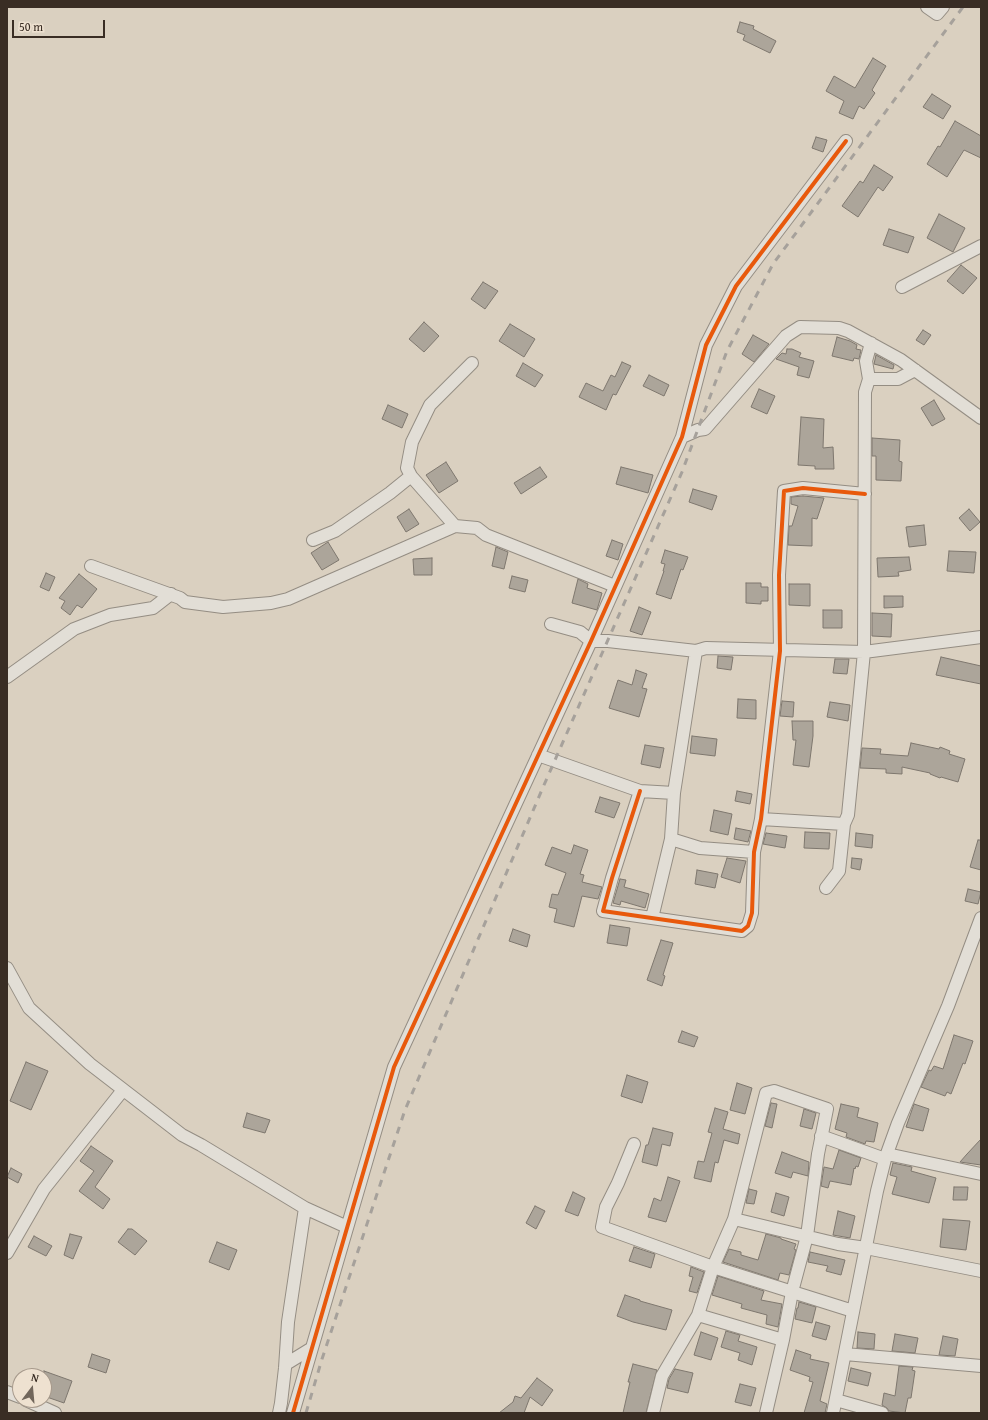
<!DOCTYPE html>
<style>
body{margin:0}
#map{position:relative;width:988px;height:1420px;overflow:hidden;background:#dad0c0;font-family:"Gentium Book Plus",serif}
canvas{display:block}
.frame{position:absolute;inset:0;border:8px solid #392d24;pointer-events:none}
.north{position:absolute;left:12px;top:1368px;width:40px;height:40px;box-sizing:border-box;background:#eee1d0;border:1px solid #a6998b;border-radius:50%;rotate:16deg;font-size:11px;font-weight:700;line-height:16px;text-align:center;color:#392d24}
.north::after{content:'';display:block;margin:auto;width:14px;height:18px;background:#71665b;clip-path:polygon(50% 0,100% 100%,50% 72%,0 100%)}
.scale{position:absolute;left:12px;top:20px;width:93px;height:18px;box-sizing:border-box;border:2px solid #392d24;border-top:0;padding-left:5px;font-size:12px;line-height:14px;white-space:nowrap;color:#392d24;-webkit-text-stroke:3px #eee1d0;paint-order:stroke}
</style>
<div id="map">
<canvas width="988" height="1420"></canvas>
<div class="frame"></div>
<div class="north">N</div>
<div class="scale">50 m</div>
</div>
<script>
const c = document.querySelector('canvas').getContext('2d');
c.lineJoin = 'round';
function fillPath(path, color) { c.fillStyle = color; c.fill(path, 'evenodd'); }
const shape = rows => new Path2D(rows.map(r => 'M' + r).join(''));
function stroke(path, color, width, dash) { c.strokeStyle = color; c.lineWidth = width; c.lineCap = dash ? 'butt' : 'round'; c.setLineDash(dash || []); c.stroke(path); }
const building = shape([
 [740,22,754,26,753,29,776,41,770,53,743,40,745,35,737,32,740,22],
 [873,58,886,66,872,90,875,93,864,109,859,106,853,119,839,113,844,101,826,91,834,76,855,88,873,58],
 [932,94,951,106,943,119,923,107,932,94],
 [955,121,981,136,981,158,964,150,947,177,927,164,938,146,940,147,955,121],
 [816,137,827,140,823,152,812,148,816,137],
 [874,165,893,177,883,191,878,187,858,217,842,206,860,181,863,183,874,165],
 [939,214,965,228,953,252,927,238,939,214],
 [889,229,914,237,908,253,883,245,889,229],
 [961,265,977,278,963,294,947,281,961,265],
 [483,282,498,291,485,309,471,299,483,282],
 [424,322,439,336,424,352,409,339,424,322],
 [510,324,535,339,524,357,499,341,510,324],
 [923,330,931,335,924,345,916,340,923,330],
 [753,335,769,344,754,362,742,354,753,335],
 [837,337,850,341,857,345,856,349,861,350,859,359,854,358,853,361,832,356,837,337],
 [787,349,792,349,801,353,799,357,814,361,809,378,797,375,799,367,776,359,782,353,786,354,787,349],
 [876,355,894,365,893,369,874,364,876,355],
 [622,362,631,366,616,395,613,394,606,410,579,397,586,383,603,391,611,375,615,377,622,362],
 [523,363,543,375,535,387,516,376,523,363],
 [649,375,669,385,664,396,643,386,649,375],
 [759,389,775,396,767,414,751,407,759,389],
 [934,400,945,419,932,426,921,408,934,400],
 [388,405,408,414,402,428,382,419,388,405],
 [801,417,824,419,823,448,833,447,834,469,815,469,815,466,798,465,801,417],
 [872,438,900,440,899,461,902,462,901,481,876,480,876,456,872,456,872,438],
 [446,462,458,481,439,493,426,475,446,462],
 [540,467,547,477,521,494,514,483,540,467],
 [621,467,653,475,648,493,616,484,621,467],
 [693,489,717,496,712,510,689,502,693,489],
 [803,496,824,498,817,519,812,518,812,546,788,545,789,526,792,526,798,506,791,504,791,497,803,496],
 [409,509,419,524,406,532,397,517,409,509],
 [969,509,980,522,970,531,959,518,969,509],
 [924,525,926,545,909,547,906,527,924,525],
 [612,540,623,544,618,560,606,556,612,540],
 [328,542,339,560,322,570,311,553,328,542],
 [496,547,508,552,504,569,492,566,496,547],
 [665,550,688,557,683,570,681,569,671,599,656,594,664,571,663,571,665,564,661,563,665,550],
 [949,551,976,552,974,573,947,571,949,551],
 [909,557,911,570,898,572,899,576,878,577,877,558,909,557],
 [432,558,432,575,414,575,413,559,432,558],
 [46,573,55,577,49,591,40,587,46,573],
 [79,574,97,589,82,608,77,605,70,615,61,608,65,601,59,598,79,574],
 [512,576,528,580,525,592,509,588,512,576],
 [578,579,588,584,587,588,602,593,597,610,572,603,578,579],
 [746,583,761,583,761,587,768,587,768,601,761,601,761,604,746,603,746,583],
 [789,584,810,584,810,606,789,605,789,584],
 [884,596,903,596,903,607,884,608,884,596],
 [639,607,651,612,642,635,630,631,639,607],
 [823,610,842,610,842,628,823,628,823,610],
 [872,613,892,614,891,637,872,636,872,613],
 [718,656,733,657,731,670,717,668,718,656],
 [941,657,981,666,981,684,936,675,941,657],
 [835,659,849,659,847,674,833,673,835,659],
 [636,670,647,674,642,688,647,689,639,717,609,708,618,680,632,685,636,670],
 [738,699,756,700,756,719,737,718,738,699],
 [782,701,794,702,793,717,780,716,782,701],
 [830,702,850,705,848,721,827,717,830,702],
 [792,721,813,721,813,736,809,767,793,765,796,740,793,740,792,721],
 [692,736,717,739,715,756,690,753,692,736],
 [911,743,939,749,940,747,950,751,949,754,965,759,958,782,941,777,940,778,930,774,930,773,902,767,902,774,886,773,886,769,860,768,862,748,881,749,880,754,908,756,911,743],
 [645,745,664,748,660,768,641,764,645,745],
 [737,791,752,794,750,804,735,801,737,791],
 [600,797,620,803,614,818,595,812,600,797],
 [714,810,732,814,728,835,710,831,714,810],
 [736,828,751,831,748,842,734,839,736,828],
 [805,832,830,833,829,849,804,848,805,832],
 [766,833,787,836,785,848,763,844,766,833],
 [856,833,873,835,872,848,855,846,856,833],
 [978,840,981,840,981,870,970,867,978,840],
 [574,845,588,850,580,874,584,875,582,882,602,887,598,899,582,896,574,927,554,922,557,909,549,907,552,894,558,895,566,873,545,865,552,847,571,854,574,845],
 [727,858,746,861,740,883,721,877,727,858],
 [852,858,862,859,860,870,851,868,852,858],
 [697,870,718,874,715,888,695,884,697,870],
 [620,879,626,880,624,887,649,894,645,908,621,901,620,905,613,903,620,879],
 [968,889,981,892,978,904,965,901,968,889],
 [610,925,630,928,627,946,607,943,610,925],
 [513,929,530,935,527,947,509,941,513,929],
 [661,940,673,943,663,975,665,976,662,986,647,980,661,940],
 [682,1031,698,1037,694,1047,678,1042,682,1031],
 [954,1035,973,1041,965,1064,963,1063,951,1094,947,1092,945,1096,921,1087,929,1070,931,1071,934,1066,943,1069,954,1035],
 [26,1062,48,1071,31,1110,10,1101,26,1062],
 [627,1075,648,1082,642,1103,621,1096,627,1075],
 [737,1083,752,1088,745,1114,730,1110,737,1083],
 [771,1103,777,1104,772,1128,765,1126,771,1103],
 [841,1104,859,1108,857,1117,878,1123,874,1142,866,1141,865,1144,846,1137,847,1133,835,1129,841,1104],
 [914,1104,929,1109,923,1131,906,1127,914,1104],
 [715,1108,728,1112,723,1129,740,1134,738,1144,724,1140,718,1163,715,1162,711,1182,694,1178,698,1161,704,1162,712,1133,708,1132,715,1108],
 [804,1109,816,1113,812,1129,800,1126,804,1109],
 [247,1113,270,1120,265,1133,243,1127,247,1113],
 [653,1128,673,1133,670,1146,662,1144,657,1166,642,1162,646,1145,648,1145,653,1128],
 [981,1139,981,1165,960,1162,967,1154,981,1139],
 [91,1146,113,1161,95,1187,110,1199,103,1209,79,1191,94,1171,80,1161,91,1146],
 [839,1150,861,1158,858,1167,856,1166,855,1169,854,1168,851,1185,830,1181,828,1188,821,1186,824,1167,833,1169,839,1150],
 [782,1152,809,1162,808,1176,793,1172,791,1178,775,1173,782,1152],
 [893,1163,912,1167,911,1171,936,1178,929,1203,892,1194,897,1177,890,1175,893,1163],
 [11,1168,22,1174,18,1183,7,1177,11,1168],
 [668,1177,680,1181,666,1222,648,1217,654,1198,661,1201,668,1177],
 [954,1187,968,1187,967,1200,953,1200,954,1187],
 [749,1189,757,1191,754,1204,746,1203,749,1189],
 [573,1192,585,1198,578,1216,565,1211,573,1192],
 [776,1193,789,1197,784,1216,771,1212,776,1193],
 [535,1206,545,1211,536,1229,526,1223,535,1206],
 [838,1211,855,1216,850,1238,833,1235,838,1211],
 [943,1219,970,1221,966,1250,940,1247,943,1219],
 [128,1229,132,1229,147,1241,135,1255,118,1242,128,1229],
 [70,1234,82,1237,73,1259,64,1255,70,1234],
 [766,1234,781,1238,781,1239,796,1244,794,1249,796,1250,789,1275,780,1273,778,1280,723,1262,729,1249,741,1252,741,1255,758,1260,766,1234],
 [34,1236,52,1246,46,1256,28,1247,34,1236],
 [217,1242,237,1250,229,1270,209,1262,217,1242],
 [634,1247,655,1254,651,1268,629,1261,634,1247],
 [810,1252,845,1260,841,1275,826,1271,828,1266,808,1262,810,1252],
 [691,1267,704,1272,697,1293,689,1291,693,1277,689,1276,691,1267],
 [718,1276,764,1291,761,1300,782,1304,778,1327,766,1324,767,1315,741,1308,742,1304,712,1295,718,1276],
 [625,1295,640,1300,640,1301,672,1310,666,1330,633,1322,617,1316,625,1295],
 [799,1302,816,1307,812,1323,795,1319,797,1308,798,1308,799,1302],
 [816,1322,830,1326,826,1340,812,1336,816,1322],
 [726,1331,740,1335,738,1341,757,1347,752,1365,738,1360,740,1353,721,1347,726,1331],
 [701,1332,718,1338,711,1360,694,1355,701,1332],
 [858,1332,875,1334,874,1349,857,1348,858,1332],
 [895,1334,918,1338,915,1353,892,1351,895,1334],
 [943,1336,958,1339,955,1356,939,1355,943,1336],
 [796,1350,811,1355,810,1359,829,1363,820,1401,827,1404,825,1413,804,1413,813,1382,809,1381,810,1377,790,1370,796,1350],
 [92,1354,110,1360,106,1373,88,1367,92,1354],
 [633,1364,657,1370,646,1413,623,1413,630,1382,628,1382,633,1364],
 [899,1366,913,1367,912,1370,915,1371,911,1398,908,1398,905,1413,889,1411,887,1408,882,1405,884,1393,895,1396,899,1366],
 [851,1368,871,1373,868,1386,848,1381,851,1368],
 [675,1369,693,1373,688,1393,667,1388,669,1379,675,1369],
 [44,1371,72,1381,64,1403,44,1396,44,1371],
 [537,1378,553,1390,542,1406,530,1397,524,1413,499,1413,513,1402,515,1396,521,1398,537,1378],
 [740,1384,756,1388,751,1406,735,1402,740,1384]
]);
const street = shape([
 [927,7,937,14,943,7],
 [902,287,981,246],
 [869,379,898,379,915,370],
 [682,437,698,430,705,429,786,336,800,327,839,328,848,331,901,360,981,418],
 [455,526,411,476,407,468,412,442,430,405,472,363],
 [313,540,335,531,390,493,411,476],
 [91,566,180,598,185,602,223,607,271,603,288,599,455,526,477,528,486,535,615,586],
 [551,624,580,632,591,641,608,641,696,651,706,648,864,652,981,637],
 [7,677,74,629,110,615,153,608,171,594],
 [538,755,640,791,674,793],
 [640,791,612,878,603,911,742,931,748,926,752,913,754,852,761,819,780,651,779,575,784,491,803,488,865,494],
 [761,819,844,824],
 [671,839,700,848,754,852],
 [826,888,839,871,844,824,848,815,864,652,865,392,869,379,866,361,871,343],
 [652,918,671,839,674,793,696,651],
 [7,968,29,1008,90,1064,182,1135,201,1145,305,1208,288,1322,285,1368,281,1403,279,1413],
 [821,1136,885,1159],
 [634,1144,618,1183,606,1207,602,1227,713,1267,853,1311],
 [887,1154,981,1174],
 [305,1208,347,1227],
 [734,1219,838,1244,866,1248,981,1271],
 [7,1253,44,1189,123,1090],
 [698,1315,783,1340],
 [845,1354,981,1366],
 [286,1364,312,1348],
 [7,1392,20,1397],
 [26,1400,55,1413],
 [836,1400,882,1413],
 [293,1413,394,1067,591,641,682,437,706,345,736,286,846,141],
 [653,1413,662,1376,698,1315,713,1267,734,1219,766,1093,774,1091,827,1109,818,1154,807,1236,792,1292,783,1340,766,1413],
 [833,1413,877,1191,885,1159,898,1123,948,1006,981,918]
]);
const rail = shape([
 [306,1413,322,1359,405,1110,544,785,682,472,727,351,773,264,963,7]
]);
const cycleway = shape([
 [640,791,612,878,603,911,742,931,748,926,752,913,754,852,761,819,780,651,779,575,784,491,803,488,865,494],
 [293,1413,394,1067,591,641,682,437,706,345,736,286,846,141]
]);
fillPath(building, '#aca59a');
stroke(building, '#7e776e', 1);
stroke(street, '#948d83', 14);
stroke(street, '#e2ded6', 12);
stroke(rail, '#a6a19b', 3, [7, 7]);
stroke(cycleway, '#e8590c', 4);
</script>
